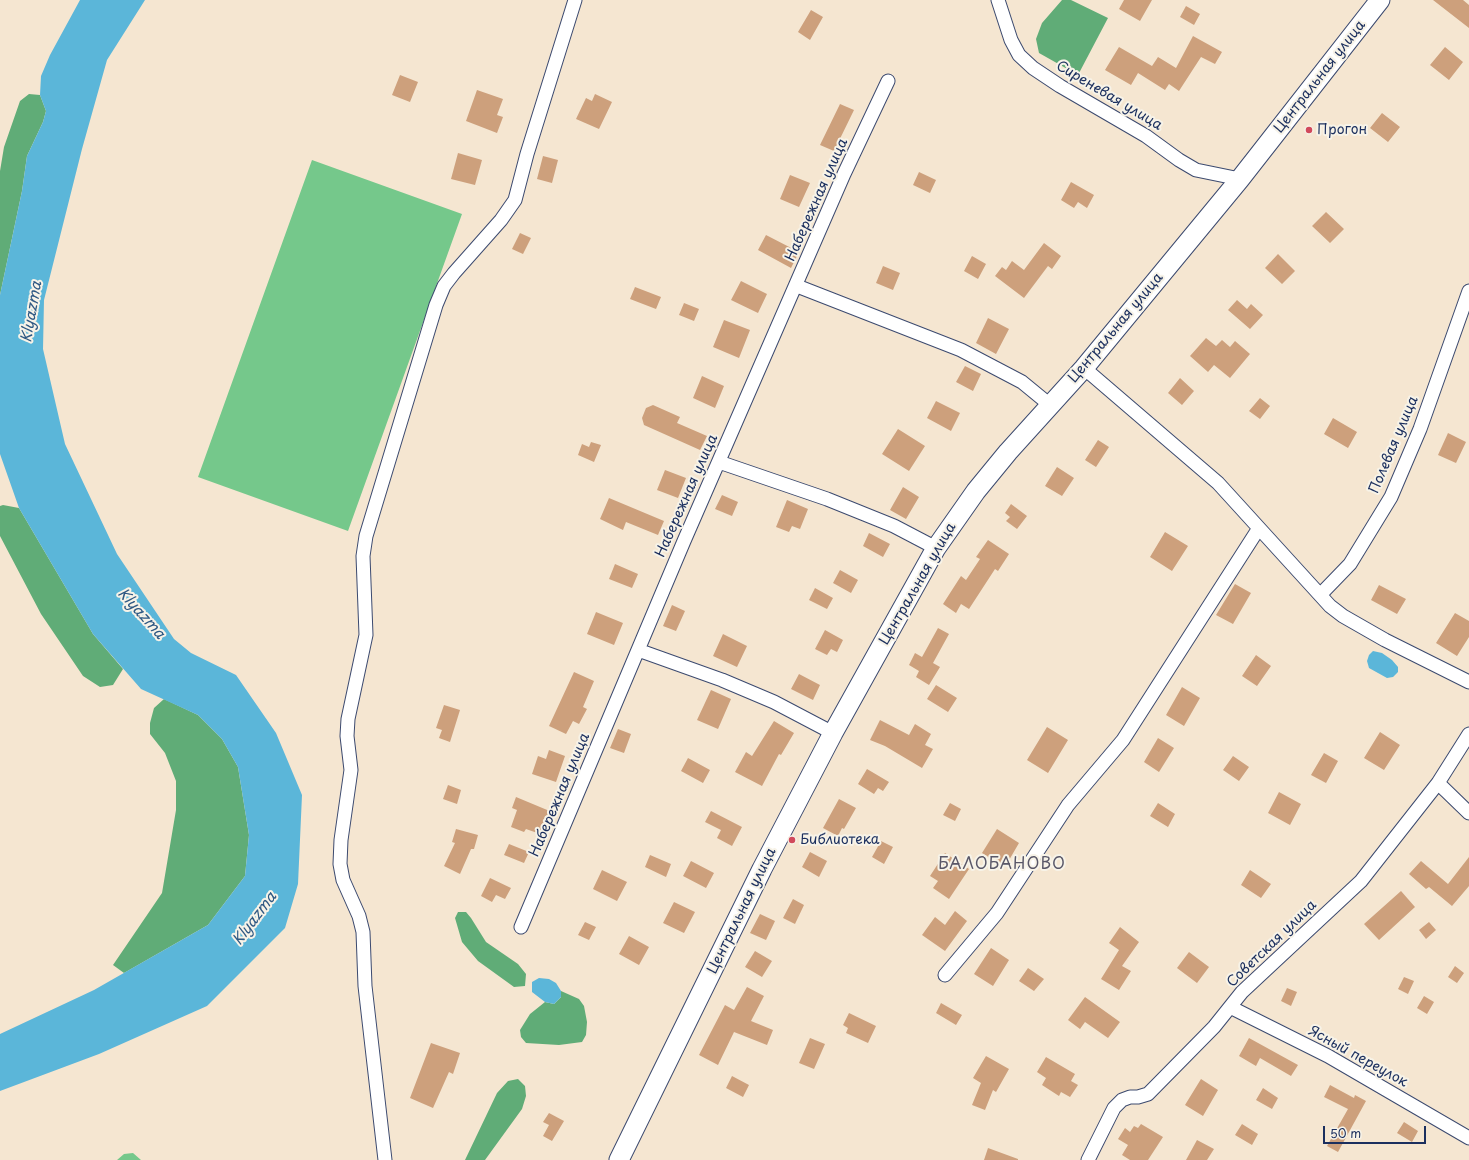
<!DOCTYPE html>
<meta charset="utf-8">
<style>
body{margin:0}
#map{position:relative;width:1469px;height:1160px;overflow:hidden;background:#f5e6d1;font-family:"Playpen Sans",sans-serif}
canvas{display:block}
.scale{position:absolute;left:1323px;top:1126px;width:103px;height:18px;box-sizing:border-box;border:2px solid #1b2f5e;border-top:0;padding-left:5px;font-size:12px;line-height:14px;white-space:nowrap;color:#1b2f5e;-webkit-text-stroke:3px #f7f3e8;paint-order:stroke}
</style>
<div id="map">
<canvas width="1469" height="1160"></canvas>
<div class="scale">50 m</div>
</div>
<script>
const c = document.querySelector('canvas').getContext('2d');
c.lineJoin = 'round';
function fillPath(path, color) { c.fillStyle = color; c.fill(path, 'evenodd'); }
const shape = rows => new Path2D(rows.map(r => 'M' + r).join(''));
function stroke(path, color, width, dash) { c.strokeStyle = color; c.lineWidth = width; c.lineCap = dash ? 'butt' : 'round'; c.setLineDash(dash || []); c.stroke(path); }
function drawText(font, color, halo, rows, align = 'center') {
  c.font = font + ' "Playpen Sans",sans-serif'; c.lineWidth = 4; c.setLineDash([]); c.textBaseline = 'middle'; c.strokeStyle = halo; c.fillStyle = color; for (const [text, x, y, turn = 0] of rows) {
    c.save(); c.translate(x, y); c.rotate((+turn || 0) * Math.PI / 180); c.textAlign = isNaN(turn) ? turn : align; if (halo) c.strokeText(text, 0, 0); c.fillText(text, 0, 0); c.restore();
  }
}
const green = shape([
 [312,160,462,214,348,531,198,477],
 [133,1153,141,1160,117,1160,124,1154]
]);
const forest = shape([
 [1062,0,1071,0,1108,18,1078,75,1039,53,1036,39,1042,23],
 [29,94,40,95,46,111,43,122,27,156,22,191,0,295,0,171,4,147,20,101],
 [3,505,19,508,93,634,123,669,113,685,100,687,83,676,41,614,0,536,0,506],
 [164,699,198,715,222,739,238,767,249,835,245,876,208,925,124,973,113,965,162,893,176,810,176,781,165,753,150,734,150,723,154,708],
 [458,912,466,912,471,918,486,942,518,964,526,974,525,986,514,987,478,961,462,942,455,918],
 [561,991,579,999,584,1006,587,1022,586,1035,582,1042,559,1045,526,1043,521,1037,520,1030,530,1014,545,1002,554,1004,561,997],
 [518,1079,525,1086,526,1096,522,1109,485,1160,465,1160,497,1093,508,1081]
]);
const water = shape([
 [80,0,145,0,107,60,82,149,44,300,43,349,65,444,117,554,174,639,191,653,236,675,276,733,302,795,298,884,285,928,207,1006,99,1054,0,1091,0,1034,94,990,208,925,245,876,249,835,238,767,222,739,198,715,141,689,93,634,19,508,0,454,0,295,22,191,27,156,43,122,46,111,40,95,41,76,50,55],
 [1373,651,1382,653,1392,660,1398,667,1398,672,1393,677,1387,678,1369,668,1367,661,1369,655],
 [539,978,549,979,556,983,561,991,561,997,554,1004,545,1002,532,992,532,982]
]);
const building = shape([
 [1124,0,1152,0,1140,21,1119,9],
 [1433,0,1463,0,1469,5,1469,28],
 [1186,6,1200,14,1194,25,1180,17],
 [811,10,823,17,810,40,798,32],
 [1193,36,1222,52,1215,64,1201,57,1179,91,1169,84,1165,90,1138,73,1131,85,1105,70,1119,47,1152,66,1158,57,1176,68],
 [1445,47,1463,62,1449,80,1430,65],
 [400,75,418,82,410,102,392,95],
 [477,90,503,99,497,115,503,117,497,133,466,121],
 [595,94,612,102,599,129,576,119,586,98,592,101],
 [840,104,854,110,834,151,820,145],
 [1382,113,1400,127,1388,142,1370,128],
 [458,153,482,160,475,185,451,179],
 [543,156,558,160,552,183,537,179],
 [919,172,936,180,930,193,913,185],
 [790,175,810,183,799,207,780,199],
 [1071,182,1094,195,1087,208,1078,202,1074,208,1061,200],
 [1326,212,1344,229,1330,243,1312,226],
 [520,233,531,238,523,254,512,249],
 [766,235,799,252,791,268,758,250],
 [1044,243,1061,256,1052,269,1048,266,1024,298,995,276,1002,267,1006,270,1012,261,1024,270],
 [1278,254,1295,271,1282,284,1265,268],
 [972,256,986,264,978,279,964,271],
 [883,266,900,273,893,290,876,283],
 [741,281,767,294,758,313,731,300],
 [635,287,661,297,656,309,630,299],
 [1237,300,1247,309,1251,304,1263,315,1250,329,1228,310],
 [684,303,699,309,694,321,679,315],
 [988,318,1009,329,996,354,976,343],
 [724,320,750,330,739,358,713,347],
 [1206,338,1216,346,1222,340,1230,347,1235,341,1250,354,1230,378,1214,365,1208,372,1190,356],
 [965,366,981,374,973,391,956,382],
 [702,376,724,386,715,408,693,398],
 [1180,378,1194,391,1182,405,1168,393],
 [1260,398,1270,406,1260,419,1249,411],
 [936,401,960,413,951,431,927,418],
 [653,405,680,417,677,423,707,436,700,450,644,425,642,418,646,408],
 [1333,418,1357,432,1348,448,1324,434],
 [898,429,925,446,909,471,882,454],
 [1448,433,1466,442,1456,463,1438,455],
 [1098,440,1109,447,1096,467,1085,460],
 [591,442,601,445,594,462,578,455,582,444,589,447],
 [1057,467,1074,478,1062,496,1045,486],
 [665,470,686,478,678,498,657,490],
 [903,487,919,497,906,519,890,510],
 [722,495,738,502,732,516,715,509],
 [609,498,664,521,658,535,626,522,623,530,600,519],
 [787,500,808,509,800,529,792,526,789,532,776,527],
 [1011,504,1027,516,1017,529,1006,521,1010,517,1005,513],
 [1165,532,1188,546,1172,571,1150,557],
 [869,533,890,544,883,557,863,546],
 [988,540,1009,554,998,571,995,569,969,609,961,604,956,613,943,604,961,576,966,580,980,559,976,557],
 [615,564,638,574,632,588,609,579],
 [840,570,858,580,851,593,833,583],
 [1235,584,1251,593,1233,624,1216,615],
 [1379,585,1406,599,1397,614,1371,600],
 [815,588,833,598,827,609,809,600],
 [672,605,685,611,676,631,663,626],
 [596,612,623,623,614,645,587,634],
 [1455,613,1469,621,1469,637,1457,656,1436,643],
 [938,628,949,634,933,663,940,667,929,685,916,677,919,671,909,665,915,653,922,657],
 [825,630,843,640,837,652,831,649,827,655,815,649],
 [723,634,747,646,737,667,713,656],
 [1256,655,1271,666,1257,686,1242,676],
 [574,672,594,681,583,707,587,709,579,724,573,721,566,734,549,726],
 [799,674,820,685,813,700,791,689],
 [936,685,957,698,948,712,927,699],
 [1182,687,1200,698,1184,726,1166,715],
 [711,690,731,699,718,729,697,720],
 [444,705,460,710,450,742,439,738,442,730,436,728],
 [880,720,909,735,915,724,931,734,925,745,933,749,922,768,885,746,870,740],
 [774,721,794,733,781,755,779,754,762,786,735,772,746,752,752,756],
 [1047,727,1068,740,1048,773,1027,760],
 [618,729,631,734,624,753,610,748],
 [1380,732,1400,745,1384,770,1364,758],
 [1158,738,1174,748,1159,772,1144,762],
 [549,750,565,756,556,782,532,774,538,756,546,759],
 [1324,753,1338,761,1326,783,1311,775],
 [1233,756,1249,767,1239,781,1223,770],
 [688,758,710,770,703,783,681,771],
 [867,769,889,782,883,791,878,788,874,794,858,784],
 [448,785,461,790,457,804,443,799],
 [1279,792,1301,804,1290,825,1268,813],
 [516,797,552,812,543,835,526,829,524,832,511,827,517,810,512,808],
 [839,799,856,808,844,829,842,828,838,836,823,828],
 [950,803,961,809,955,821,943,815],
 [1158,803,1175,814,1168,827,1150,816],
 [711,811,742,827,732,846,717,838,721,830,705,822],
 [456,829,478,835,474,849,471,849,460,874,444,866,455,843,452,842],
 [997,829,1019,843,1005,867,982,853],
 [881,841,893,847,884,864,872,857],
 [509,844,529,852,524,863,504,855],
 [810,852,827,861,819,877,802,867],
 [945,853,969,869,949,899,933,888,938,881,930,876],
 [650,855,671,864,666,877,645,867],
 [1469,857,1469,886,1452,906,1429,887,1426,889,1409,874,1421,861,1448,884],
 [691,861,714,873,706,888,683,876],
 [602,870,627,882,617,901,593,889],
 [1250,870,1271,884,1261,898,1241,885],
 [490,878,511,888,505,899,496,895,492,902,481,896],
 [1401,891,1415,907,1379,940,1364,924],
 [793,899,804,905,795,924,783,918],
 [674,902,695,912,684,933,663,923],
 [955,911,967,921,945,951,922,935,935,917,945,925],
 [760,914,775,921,766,940,750,933],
 [585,922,596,927,589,940,578,935],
 [1429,922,1436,930,1426,939,1419,930],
 [1120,927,1139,942,1122,966,1131,971,1119,990,1101,979,1119,950,1109,943],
 [629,936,649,947,639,965,619,954],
 [991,948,1009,960,993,986,974,974],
 [755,951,772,961,762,977,745,967],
 [1189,952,1209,967,1197,983,1177,968],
 [1455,966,1464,973,1457,983,1448,977],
 [1028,968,1044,979,1034,991,1019,981],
 [1404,977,1414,981,1408,994,1398,989],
 [747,987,764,996,751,1021,773,1030,767,1045,734,1032,718,1065,699,1055,725,1005,734,1010],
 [1287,988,1297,992,1291,1006,1281,1001],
 [1424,996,1434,1002,1427,1014,1417,1008],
 [1085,997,1120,1022,1108,1038,1085,1022,1080,1029,1068,1020],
 [941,1003,962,1015,956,1025,936,1013],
 [849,1013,876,1026,868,1043,846,1033,848,1028,843,1025],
 [810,1038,825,1044,814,1069,799,1063],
 [1249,1038,1298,1065,1291,1076,1260,1058,1256,1066,1239,1056],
 [431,1043,460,1053,453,1074,449,1072,433,1108,410,1098],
 [986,1056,1009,1069,996,1092,993,1090,985,1110,972,1105,981,1083,973,1078],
 [1046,1057,1075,1074,1071,1081,1078,1085,1070,1097,1061,1092,1059,1096,1042,1085,1046,1078,1037,1072],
 [732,1076,749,1085,743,1097,726,1088],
 [1201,1079,1218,1090,1203,1116,1185,1105],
 [1330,1085,1354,1098,1355,1095,1366,1101,1338,1152,1327,1146,1348,1109,1324,1097],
 [1263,1088,1278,1098,1272,1109,1256,1100],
 [549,1113,564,1121,552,1141,543,1136,549,1125,543,1122],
 [1404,1122,1418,1131,1412,1142,1397,1133],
 [1141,1124,1163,1137,1148,1160,1130,1160,1122,1155,1128,1145,1118,1139,1125,1128,1130,1132,1134,1126,1138,1128],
 [1242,1124,1258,1134,1252,1145,1235,1135],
 [1197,1140,1214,1149,1207,1160,1186,1160],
 [988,1148,1018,1159,1018,1160,984,1160]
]);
const minor = shape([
 [998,0,1011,40,1019,55,1033,68,1060,86,1146,136,1179,160,1196,170,1240,179],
 [797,286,961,350,1022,382,1050,405],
 [1084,368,1218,483,1330,606,1343,616,1385,640,1469,682],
 [719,462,827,499,894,526,936,548],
 [1320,595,1350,564,1391,497,1420,429,1469,291],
 [638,650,722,680,774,702,833,733],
 [1438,783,1469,813],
 [521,927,684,541,844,174,888,81],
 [945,975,997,913,1068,805,1123,740,1259,528],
 [1230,1007,1328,1056,1469,1138],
 [385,1160,365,986,363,932,359,916,343,880,340,864,341,840,351,770,347,736,348,719,366,635,363,556,366,536,436,305,444,286,454,273,501,220,515,200,527,154,575,0],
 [1088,1160,1114,1108,1122,1100,1130,1097,1138,1097,1148,1094,1214,1027,1242,992,1361,881,1438,783,1469,734]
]);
const secondary = shape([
 [619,1160,762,869,833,733,936,548,976,491,1008,452,1084,368,1240,179,1380,0]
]);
const markers = [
 [1309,130,4,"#d1495b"],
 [792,840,4,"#d1495b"]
];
const streetNames = [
 ["Центральная улица",1320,77,-52],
 ["Сиреневая улица",1109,96,31],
 ["Набережная улица",817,200,-66],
 ["Центральная улица",1116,328,-50],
 ["Полевая улица",1394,445,-67],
 ["Набережная улица",687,496,-66],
 ["Центральная улица",918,584,-60],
 ["Набережная улица",560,795,-67],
 ["Центральная улица",742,911,-64],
 ["Советская улица",1272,944,-44],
 ["Ясный переулок",1358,1057,29]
];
const poiNames = [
 ["Прогон",1317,130],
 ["Библиотека",800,840]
];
const waterNames = [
 ["Klyazma",32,312,-80],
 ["Klyazma",141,614,48],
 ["Klyazma",255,919,-53]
];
const quarterNames = [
 ["БАЛОБАНОВО",1002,865]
];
fillPath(green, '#75c88b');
fillPath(forest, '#60ac77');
fillPath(water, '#5bb6d9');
fillPath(building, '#cda07c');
stroke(minor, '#3c4a6f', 15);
stroke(secondary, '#3c4a6f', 21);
stroke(minor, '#fff', 13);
stroke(secondary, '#fff', 19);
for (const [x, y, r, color] of markers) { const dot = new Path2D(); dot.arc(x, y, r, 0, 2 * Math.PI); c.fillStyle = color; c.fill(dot); stroke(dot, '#f7f3e8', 1.5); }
drawText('14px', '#1b2f5e', '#f7f3e8', streetNames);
drawText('14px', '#1b2f5e', '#f7f3e8', poiNames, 'left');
drawText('italic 15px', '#2e5883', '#f7f3e8', waterNames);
c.letterSpacing = '1px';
drawText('16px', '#595768', '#f7f3e8', quarterNames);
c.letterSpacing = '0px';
</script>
